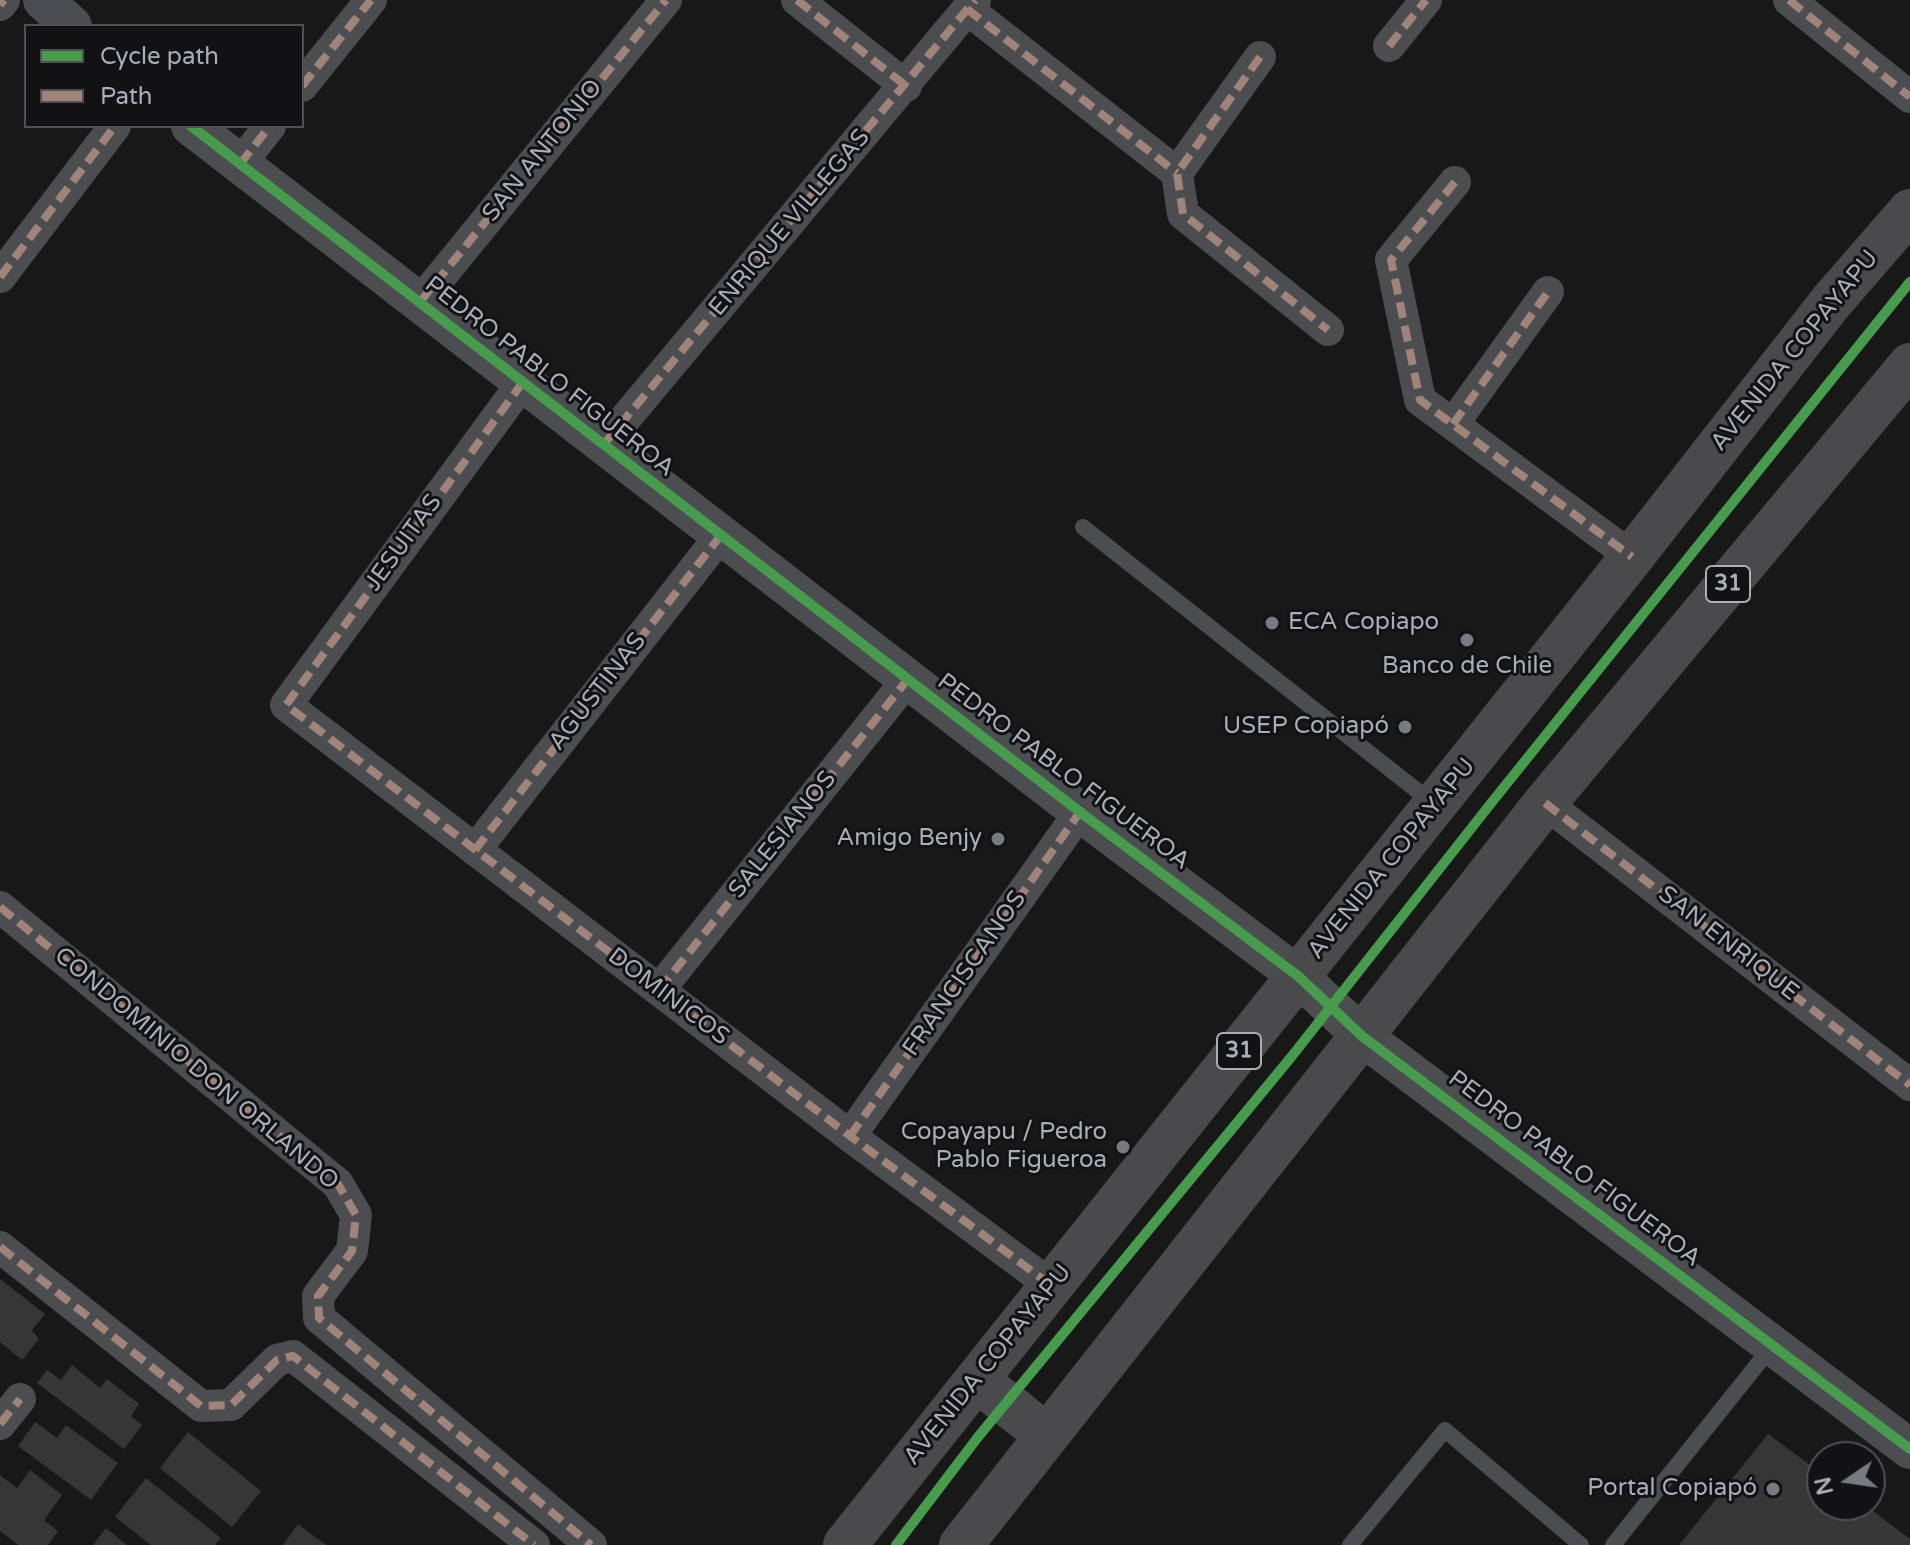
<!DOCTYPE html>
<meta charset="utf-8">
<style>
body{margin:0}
#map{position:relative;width:1910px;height:1545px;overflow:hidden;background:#181818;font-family:"Varela Round",sans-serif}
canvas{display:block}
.legend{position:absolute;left:24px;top:24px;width:280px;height:104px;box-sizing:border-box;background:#121214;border:2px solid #4f5056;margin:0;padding:10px 14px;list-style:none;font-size:24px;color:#aaaeb9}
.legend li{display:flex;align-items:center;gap:16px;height:40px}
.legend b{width:40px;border:2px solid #4f5056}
.north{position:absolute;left:1806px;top:1441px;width:80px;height:80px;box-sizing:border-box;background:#121214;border:2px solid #4f5056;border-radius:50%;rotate:257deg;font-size:22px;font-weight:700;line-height:32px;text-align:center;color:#aaaeb9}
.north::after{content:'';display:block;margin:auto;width:28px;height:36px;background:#777a81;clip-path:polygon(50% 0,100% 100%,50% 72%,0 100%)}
</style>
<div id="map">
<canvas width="1910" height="1545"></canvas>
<ul class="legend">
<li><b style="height:10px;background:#469c4c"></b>Cycle path</li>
<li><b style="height:10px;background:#a18479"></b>Path</li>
</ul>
<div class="north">N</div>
</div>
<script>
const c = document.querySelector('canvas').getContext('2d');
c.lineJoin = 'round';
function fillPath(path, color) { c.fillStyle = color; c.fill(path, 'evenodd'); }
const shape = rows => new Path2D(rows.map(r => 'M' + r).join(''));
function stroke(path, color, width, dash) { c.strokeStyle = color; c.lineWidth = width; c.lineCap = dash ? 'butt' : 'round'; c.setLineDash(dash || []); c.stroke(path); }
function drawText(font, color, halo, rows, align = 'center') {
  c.font = font + ' "Varela Round",sans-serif'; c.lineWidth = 6; c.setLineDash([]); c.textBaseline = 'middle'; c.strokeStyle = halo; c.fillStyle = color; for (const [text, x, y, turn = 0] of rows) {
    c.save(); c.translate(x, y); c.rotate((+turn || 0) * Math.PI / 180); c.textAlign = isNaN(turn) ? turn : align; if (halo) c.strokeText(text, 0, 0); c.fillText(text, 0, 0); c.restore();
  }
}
const building = shape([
 [0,1279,45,1314,32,1330,39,1339,22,1360,0,1342],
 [72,1365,100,1388,107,1379,139,1404,131,1416,142,1425,124,1449,37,1383,47,1370,61,1380],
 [35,1422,57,1438,66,1425,118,1463,91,1500,18,1446],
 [188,1432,261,1491,232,1527,160,1468],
 [1768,1434,1822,1474,1822,1505,1865,1505,1910,1539,1910,1545,1679,1545],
 [30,1470,62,1495,44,1520,58,1531,48,1545,18,1545,0,1531,0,1475,17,1488],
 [146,1478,221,1538,215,1545,151,1545,115,1517],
 [298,1524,326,1545,283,1545],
 [106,1528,127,1545,93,1545]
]);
const service = shape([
 [1083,527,1434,804],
 [1350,1545,1445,1430,1581,1545],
 [1613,1545,1773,1345]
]);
const minor = shape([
 [797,0,906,86],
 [1789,0,1910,97],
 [0,5,4,0],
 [967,9,1177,173],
 [1389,46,1426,0],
 [1260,57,1177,173,1183,214,1328,330],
 [302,86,371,0],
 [240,164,270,126],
 [1455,182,1391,260,1420,400,1632,557],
 [0,277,115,126],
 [420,302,666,0],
 [523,382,286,705,850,1136,1052,1286],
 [1453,424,1548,292],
 [604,444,975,0],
 [1545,803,1910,1085],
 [475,850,721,535],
 [0,907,338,1184,356,1215,352,1251,318,1296,319,1318,591,1545],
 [659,990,908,679],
 [850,1136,1080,812],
 [0,1247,201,1406,231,1405,277,1360,293,1356,534,1545],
 [0,1424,20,1399]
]);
const tertiary = shape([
 [43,0,72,26],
 [191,126,1080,812,1298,976,1362,1036,1910,1449]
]);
const trunk = shape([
 [977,1380,1047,1436],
 [845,1545,1632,557,1831,302,1910,211],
 [961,1545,1545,803,1910,365]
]);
const quiet = shape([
 [797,0,906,86],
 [1789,0,1910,97],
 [0,5,4,0],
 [967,9,1177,173],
 [1389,46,1426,0],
 [1260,57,1177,173,1183,214,1328,330],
 [302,86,371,0],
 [240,164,270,126],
 [1455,182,1391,260,1420,400,1632,557],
 [0,277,115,126],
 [420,302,666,0],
 [523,382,286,705,850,1136,1052,1286],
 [1453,424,1548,292],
 [604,444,975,0],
 [1545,803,1910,1085],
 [475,850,721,535],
 [0,907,338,1184,356,1215,352,1251,318,1296,319,1318,591,1545],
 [659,990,908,679],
 [850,1136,1080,812],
 [0,1247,201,1406,231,1405,277,1360,293,1356,534,1545],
 [0,1424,20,1399]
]);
const cycleway = shape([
 [191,126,1080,812,1298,976,1362,1036,1910,1449],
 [896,1545,978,1437,1292,1056,1492,802,1910,282]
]);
const markers = [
 [1272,623,8,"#777a81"],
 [1467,640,8,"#777a81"],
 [1405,727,8,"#777a81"],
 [998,839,8,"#777a81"],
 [1123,1147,8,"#777a81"],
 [1773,1489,8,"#777a81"]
];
const shields = [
 [1728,584,44],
 [1239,1051,44]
];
const shieldNames = [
 ["31",1728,584],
 ["31",1239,1051]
];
const streetNames = [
 ["SAN ANTONIO",543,151,-51],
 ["ENRIQUE VILLEGAS",790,223,-50],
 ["AVENIDA COPAYAPU",1795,351,-51],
 ["PEDRO PABLO FIGUEROA",549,377,38],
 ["JESUITAS",404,543,-54],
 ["AGUSTINAS",598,692,-52],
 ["PEDRO PABLO FIGUEROA",1063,772,37],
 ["SALESIANOS",783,835,-51],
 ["AVENIDA COPAYAPU",1392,859,-51],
 ["SAN ENRIQUE",1728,944,38],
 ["FRANCISCANOS",965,974,-55],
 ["DOMINICOS",668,997,37],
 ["CONDOMINIO DON ORLANDO",196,1069,40],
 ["PEDRO PABLO FIGUEROA",1574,1169,37],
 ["AVENIDA COPAYAPU",988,1365,-51]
];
const poiNames = [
 ["ECA Copiapo",1288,623,"left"],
 ["Banco de Chile",1467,667,"center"],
 ["USEP Copiapó",1389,727],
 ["Amigo Benjy",982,839],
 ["Copayapu / Pedro",1107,1133],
 ["Pablo Figueroa",1107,1161],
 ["Portal Copiapó",1757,1489]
];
fillPath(building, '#363637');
stroke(service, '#4c4d51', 16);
stroke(minor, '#4c4d51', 32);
stroke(tertiary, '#4c4d51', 40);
stroke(trunk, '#4a4a4d', 44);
stroke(quiet, '#a18479', 8, [16, 8]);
stroke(cycleway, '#469c4c', 10);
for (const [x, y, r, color] of markers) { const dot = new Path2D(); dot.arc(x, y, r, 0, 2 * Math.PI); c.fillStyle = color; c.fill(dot); stroke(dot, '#121214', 3); }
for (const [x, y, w] of shields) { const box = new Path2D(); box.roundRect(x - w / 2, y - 18, w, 36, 6); c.fillStyle = '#121214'; c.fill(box); stroke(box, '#aaaeb9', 2); }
drawText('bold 22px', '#aaaeb9', null, shieldNames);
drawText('24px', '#aaaeb9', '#121214', streetNames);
drawText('24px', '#aaaeb9', '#121214', poiNames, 'right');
</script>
